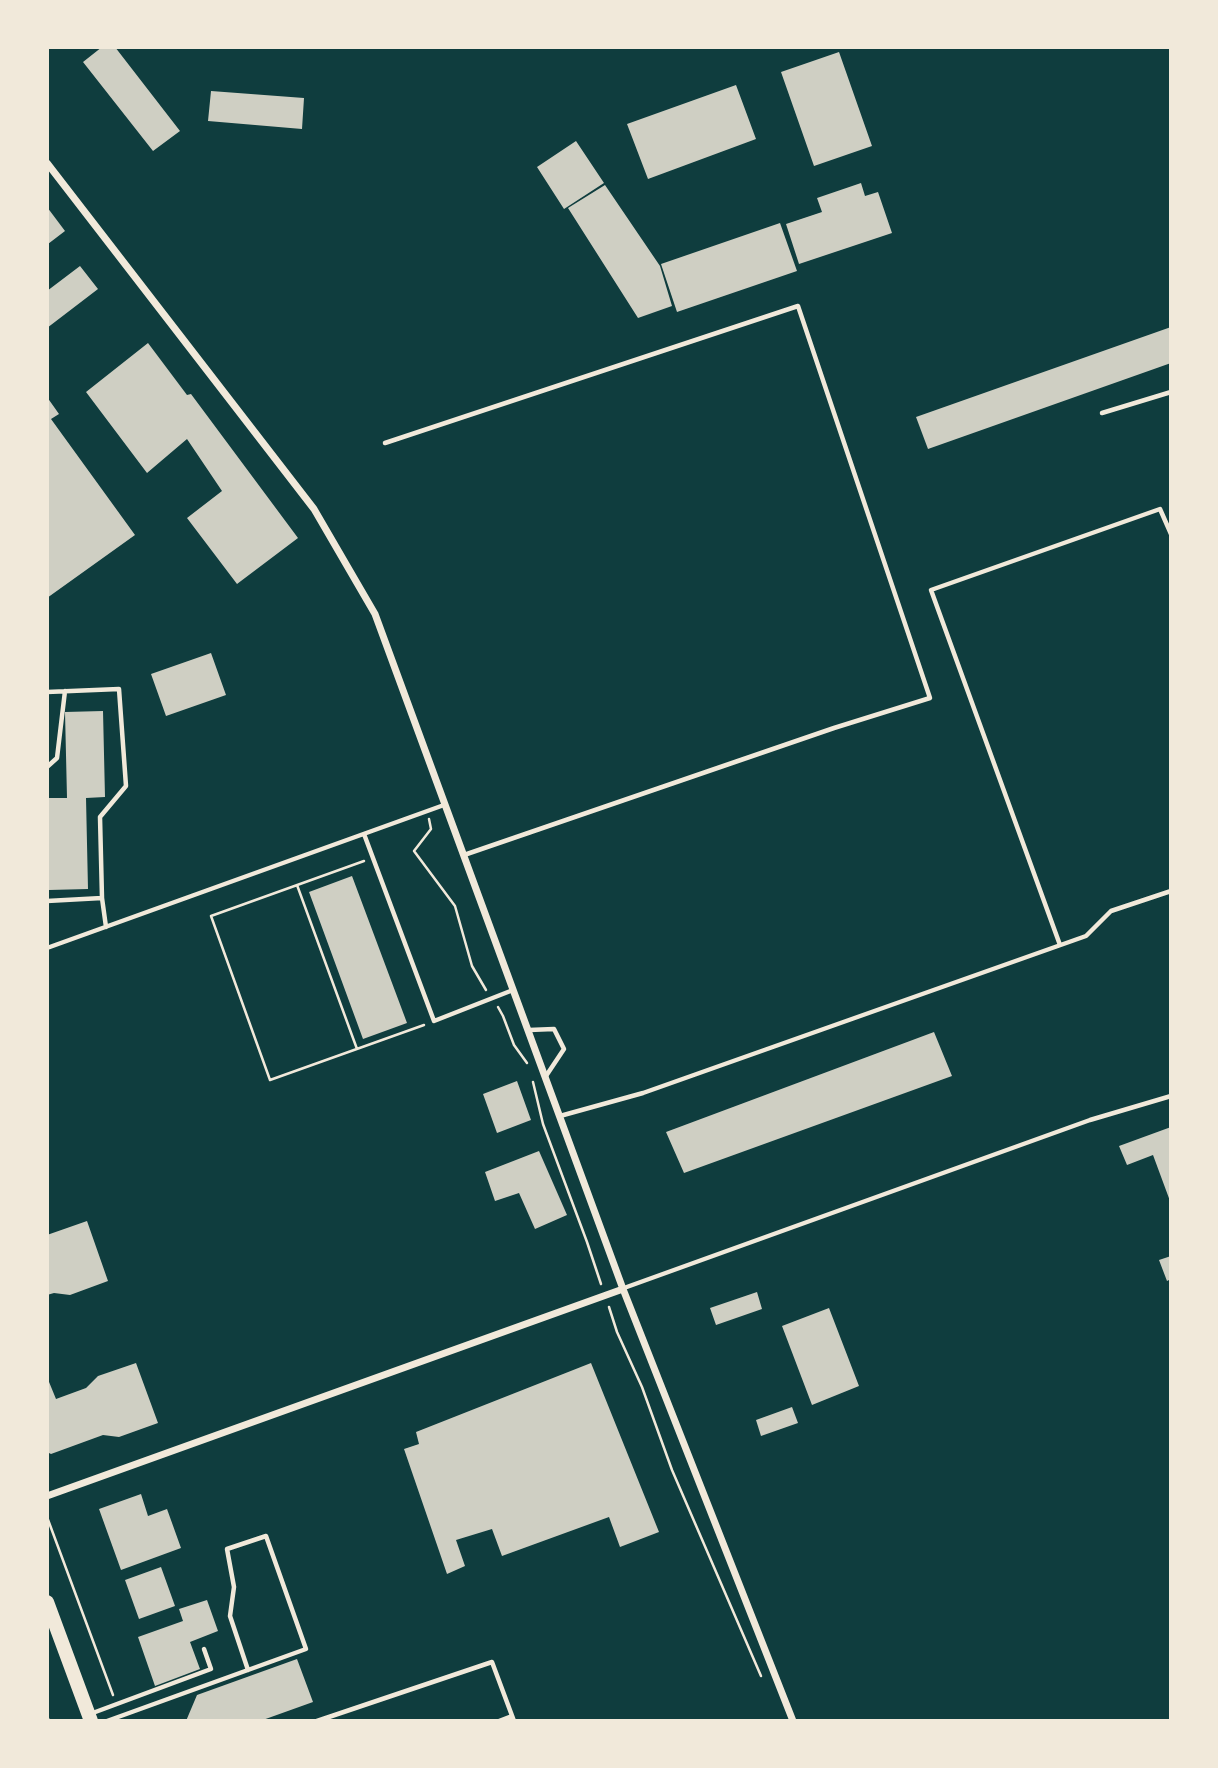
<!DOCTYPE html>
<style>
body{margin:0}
#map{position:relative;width:1218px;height:1768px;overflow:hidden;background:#0f3d3e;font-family:"Fira Sans Condensed",sans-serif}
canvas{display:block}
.frame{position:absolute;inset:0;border:49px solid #f1e9da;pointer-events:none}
</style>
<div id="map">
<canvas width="1218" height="1768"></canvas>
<div class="frame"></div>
</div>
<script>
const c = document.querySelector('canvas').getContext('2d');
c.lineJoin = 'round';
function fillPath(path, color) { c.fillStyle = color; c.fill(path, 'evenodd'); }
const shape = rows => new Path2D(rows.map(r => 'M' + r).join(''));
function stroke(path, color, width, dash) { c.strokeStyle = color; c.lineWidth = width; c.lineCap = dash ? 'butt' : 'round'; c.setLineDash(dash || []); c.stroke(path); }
const building = shape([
 [102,47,115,47,180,131,153,151,83,62],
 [839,52,872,146,814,166,781,72],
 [736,85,756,139,648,179,627,124],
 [211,91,304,98,302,129,208,121],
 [576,141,604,183,564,209,537,167],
 [861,183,865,196,878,192,892,233,799,264,786,224,822,212,817,198],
 [605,185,660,266,672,306,638,318,568,208],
 [47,207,65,231,48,244,47,243],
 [780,223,797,271,677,312,661,264],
 [80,266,98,289,47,328,47,291],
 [1171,327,1171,363,928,449,916,417],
 [148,343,187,395,191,394,298,538,237,584,187,518,222,491,187,439,147,473,86,392],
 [47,397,59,414,51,419,135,535,47,598],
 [211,653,226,695,166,716,151,674],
 [103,711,105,797,86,798,88,889,49,890,47,798,67,798,65,712],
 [352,876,407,1023,363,1039,309,892],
 [934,1032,952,1076,684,1173,666,1132],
 [517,1081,531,1120,497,1133,483,1094],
 [1171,1127,1171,1201,1170,1201,1153,1155,1127,1165,1119,1146],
 [539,1151,567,1215,535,1229,519,1193,495,1201,485,1172],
 [87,1221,108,1281,70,1295,54,1293,47,1295,47,1235],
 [1171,1256,1171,1279,1167,1281,1159,1260],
 [757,1292,762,1309,716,1325,710,1308],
 [829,1308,859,1386,812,1405,782,1326],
 [136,1363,158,1423,119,1437,103,1435,51,1454,47,1452,47,1377,56,1399,86,1388,98,1376],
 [591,1363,659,1532,620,1547,609,1517,502,1556,492,1529,456,1540,465,1566,447,1574,404,1449,419,1444,416,1432],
 [792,1407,798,1423,761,1436,756,1420],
 [141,1494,148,1516,167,1509,181,1548,121,1570,99,1509],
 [161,1567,175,1606,139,1619,125,1580],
 [207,1600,218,1631,190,1642,200,1669,155,1686,138,1637,183,1621,179,1609],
 [297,1659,313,1702,260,1721,186,1721,197,1695]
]);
const path = shape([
 [429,819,431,829,414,851,455,906,472,966,486,990],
 [364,861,211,916,270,1080,424,1025],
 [297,885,357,1049],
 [498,1007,503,1016,514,1045,527,1063],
 [533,1082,543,1124,587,1242,601,1284],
 [609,1307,617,1332,642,1387,672,1470,761,1676],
 [47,1517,113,1695],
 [47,1716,49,1721]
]);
const service = shape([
 [1102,413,1171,392],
 [385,443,798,306,930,698,834,728,464,855],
 [47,692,119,689,126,786,100,817,102,898,106,927],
 [47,767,57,758,65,691],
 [364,834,434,1021,513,990],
 [47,901,102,898],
 [1060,945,931,590,1160,509,1171,534],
 [47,948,444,805],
 [529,1030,554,1029,564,1049,546,1076],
 [560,1116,643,1093,1086,936,1111,911,1171,891],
 [624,1288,1090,1120,1171,1096],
 [90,1714,211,1669,204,1649],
 [107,1721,306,1649,266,1536,227,1549,234,1587,230,1616,248,1670],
 [317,1721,492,1662,514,1721],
 [499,1721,512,1716]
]);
const minor = shape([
 [47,163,314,509,375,614,623,1289,793,1721],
 [47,1496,623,1289]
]);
const secondary = shape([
 [47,1602,91,1721]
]);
fillPath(building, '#cfcfc3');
stroke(path, '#f1e9da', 2.5);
stroke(service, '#f1e9da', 4.5);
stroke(minor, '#f1e9da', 7);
stroke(secondary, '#f1e9da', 14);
</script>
